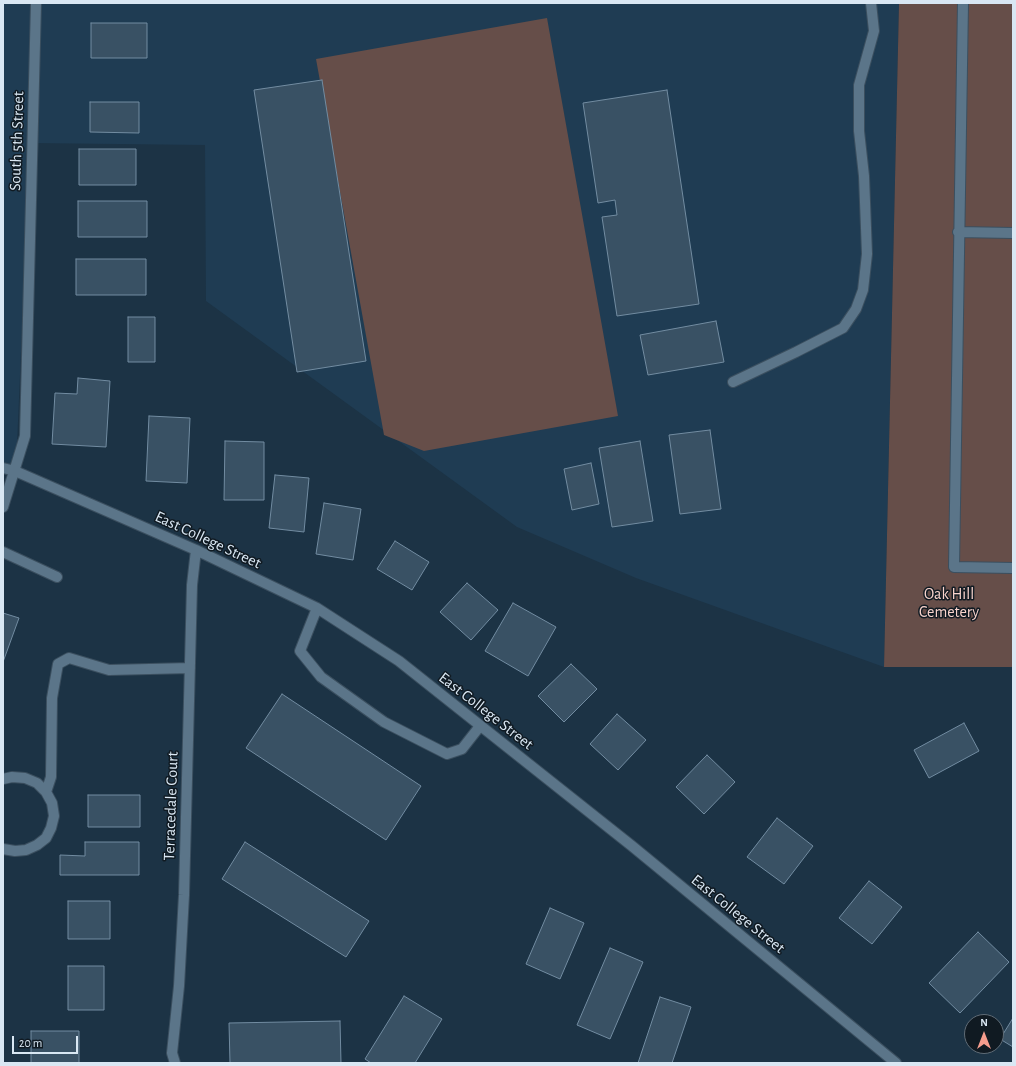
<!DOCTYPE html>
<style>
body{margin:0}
#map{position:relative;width:1016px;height:1066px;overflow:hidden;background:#1c3345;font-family:"Alegreya Sans",sans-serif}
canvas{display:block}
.frame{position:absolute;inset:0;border:4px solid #d9e7f3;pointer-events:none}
.north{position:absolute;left:964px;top:1014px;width:40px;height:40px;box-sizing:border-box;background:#101a22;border:1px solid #606c76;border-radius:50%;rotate:0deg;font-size:11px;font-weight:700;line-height:16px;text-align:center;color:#d9e7f3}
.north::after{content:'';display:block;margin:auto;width:14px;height:18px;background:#f59d8e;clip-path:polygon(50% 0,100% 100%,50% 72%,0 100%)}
.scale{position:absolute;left:12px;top:1036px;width:66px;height:18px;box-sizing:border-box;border:2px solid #d9e7f3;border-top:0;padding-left:5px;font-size:12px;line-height:14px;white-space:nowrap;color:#d9e7f3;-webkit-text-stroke:3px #101a22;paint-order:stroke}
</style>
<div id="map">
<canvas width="1016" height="1066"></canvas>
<div class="frame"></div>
<div class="north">N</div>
<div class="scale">20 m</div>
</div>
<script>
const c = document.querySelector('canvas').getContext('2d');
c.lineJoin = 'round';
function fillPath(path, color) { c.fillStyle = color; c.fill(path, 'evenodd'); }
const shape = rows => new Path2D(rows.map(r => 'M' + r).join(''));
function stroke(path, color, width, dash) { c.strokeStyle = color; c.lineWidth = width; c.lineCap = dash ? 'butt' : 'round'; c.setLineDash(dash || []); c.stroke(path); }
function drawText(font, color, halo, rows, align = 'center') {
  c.font = font + ' "Alegreya Sans",sans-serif'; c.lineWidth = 3; c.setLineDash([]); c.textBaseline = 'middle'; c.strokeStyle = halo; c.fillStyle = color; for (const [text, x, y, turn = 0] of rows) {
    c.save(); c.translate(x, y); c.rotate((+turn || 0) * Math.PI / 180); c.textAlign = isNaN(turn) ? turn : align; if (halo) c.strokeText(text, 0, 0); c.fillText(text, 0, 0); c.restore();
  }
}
const built = shape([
 [3,3,899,3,884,667,636,578,517,527,206,301,205,145,30,143,16,468,3,468]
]);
const green = shape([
 [899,3,1013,3,1013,667,884,667],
 [547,18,618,416,424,451,384,435,316,59]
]);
const building = shape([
 [91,23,147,23,147,58,91,58,91,23],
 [322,80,366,361,297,372,254,90,322,80],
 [667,90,699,304,617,316,602,217,617,215,615,200,598,203,583,103,667,90],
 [90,102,139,102,139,133,90,132,90,102],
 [79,149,136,149,136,185,79,185,79,149],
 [78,201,147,201,147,237,78,237,78,201],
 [76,259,146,259,146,295,76,295,76,259],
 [128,317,155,317,155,362,128,362,128,317],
 [716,321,724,362,648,375,640,335,716,321],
 [78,378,110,381,106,447,52,444,55,393,77,394,78,378],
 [149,416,190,418,187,483,146,481,149,416],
 [710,430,721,509,680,514,669,435,710,430],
 [225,441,264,442,264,500,224,500,225,441],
 [640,441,653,521,612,527,599,448,640,441],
 [591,463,599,504,572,510,564,469,591,463],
 [275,475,309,478,304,532,269,528,275,475],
 [324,503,361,509,353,560,316,554,324,503],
 [395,541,429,562,412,590,377,569,395,541],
 [467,583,498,610,471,640,440,612,467,583],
 [513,603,556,627,528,676,485,651,513,603],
 [3,613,19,618,3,662,3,613],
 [571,664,597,689,564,722,538,696,571,664],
 [282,694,421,786,386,840,246,748,282,694],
 [617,714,646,740,618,770,590,744,617,714],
 [964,723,979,751,929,778,914,750,964,723],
 [707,755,735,782,704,814,676,787,707,755],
 [88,795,140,795,140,827,88,827,88,795],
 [777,818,813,846,784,884,747,857,777,818],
 [85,842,139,842,139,875,60,875,60,855,85,856,85,842],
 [245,842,369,921,346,957,222,879,245,842],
 [869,881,902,907,872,944,839,918,869,881],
 [68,901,110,901,110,939,68,939,68,901],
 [550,908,584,923,560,979,526,964,550,908],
 [978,932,1009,962,960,1013,929,983,978,932],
 [610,948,643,962,610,1039,577,1025,610,948],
 [68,966,104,966,104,1010,68,1010,68,966],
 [404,996,442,1019,415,1063,371,1063,365,1059,404,996],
 [660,997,691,1007,672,1063,638,1063,660,997],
 [1013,1018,1013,1047,1000,1039,1013,1018],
 [340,1021,341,1063,230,1063,229,1023,340,1021],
 [31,1031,79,1031,79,1063,31,1063,31,1031]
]);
const minor = shape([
 [963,3,954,567,1013,568],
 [958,232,1013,233],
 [733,382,796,352,843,328,856,309,863,290,867,254,864,176,859,131,859,85,874,31,871,3],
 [3,468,15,471,196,550,317,608,399,661,632,846,896,1063],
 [3,507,25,436,36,3],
 [3,552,57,577],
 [317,608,300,651,321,677,384,722,447,754,462,749,480,726],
 [3,779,12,777,25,778,37,783,46,792,52,803,54,816,51,828,46,838,37,845,26,850,15,851,3,849],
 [46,792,51,777,52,698,58,664,69,658,109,670,190,668],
 [175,1063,172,1053,179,986,184,895,192,585,196,550]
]);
const streetNames = [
 ["South 5th Street",17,141,-88],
 ["East College Street",208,540,25],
 ["East College Street",486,711,38],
 ["Terracedale Court",171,806,-88],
 ["East College Street",738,914,39]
];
const parkNames = [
 ["Oak Hill",949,594],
 ["Cemetery",949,612]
];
fillPath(built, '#1f3c53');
fillPath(green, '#664e49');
fillPath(building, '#395164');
stroke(building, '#728ca1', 1);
stroke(minor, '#3b4f5f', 12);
stroke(minor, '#5b7589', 10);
drawText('16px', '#d9e7f3', '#101a22', streetNames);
drawText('16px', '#f9d4cd', '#101a22', parkNames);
</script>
